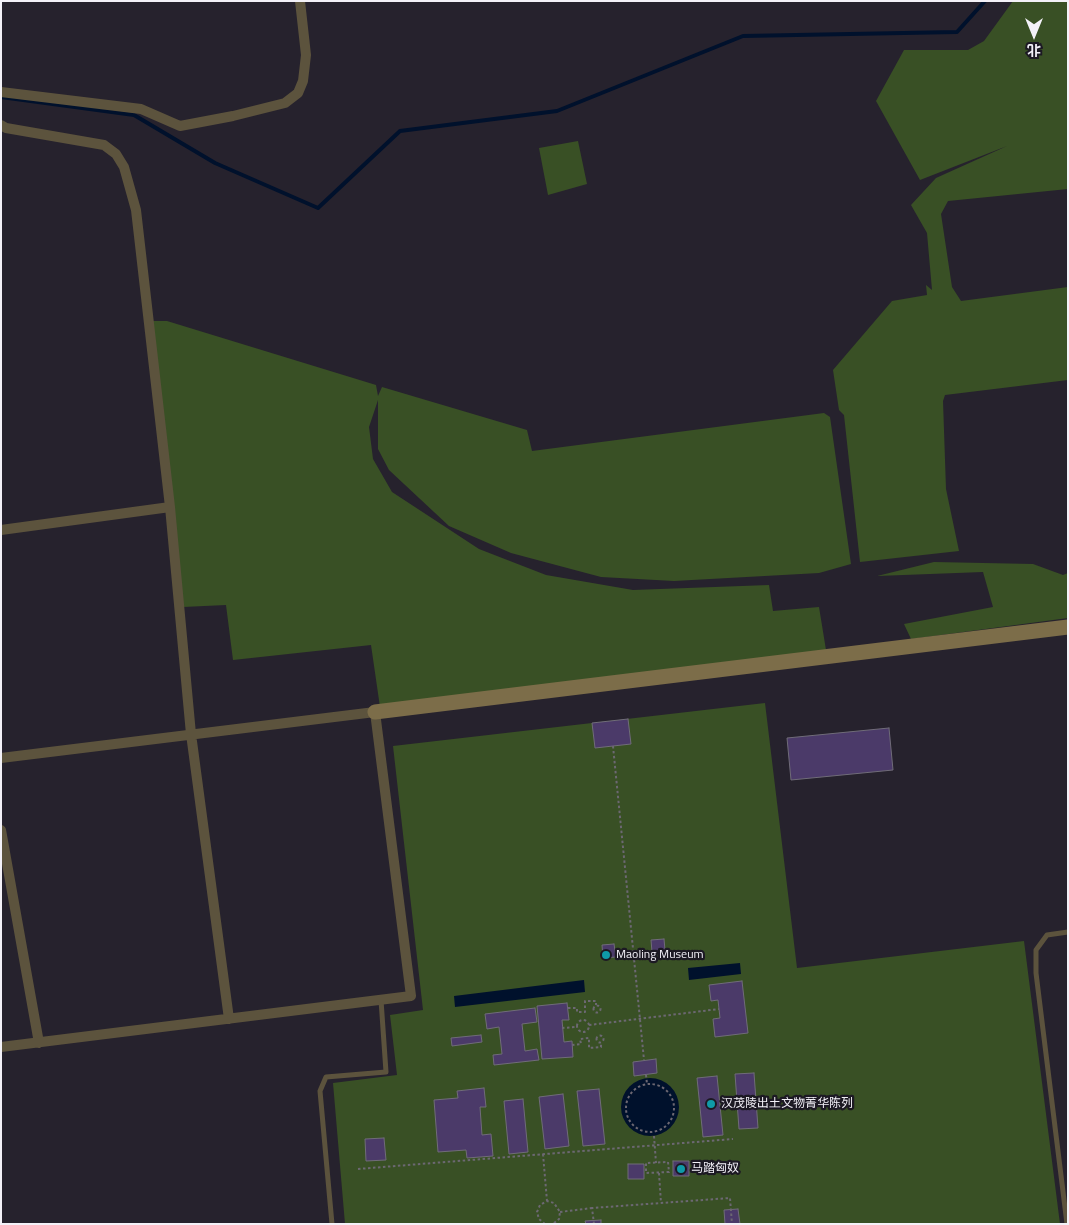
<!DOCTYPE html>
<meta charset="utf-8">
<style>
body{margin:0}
#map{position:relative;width:1069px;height:1225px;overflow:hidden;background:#26222d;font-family:"Titillium Web","Noto Sans SC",sans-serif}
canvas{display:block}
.frame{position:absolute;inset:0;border:2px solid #f3f1f8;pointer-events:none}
.north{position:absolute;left:1009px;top:10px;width:50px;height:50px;-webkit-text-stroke:4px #1c1923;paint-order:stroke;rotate:180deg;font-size:14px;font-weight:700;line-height:20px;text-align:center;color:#f3f1f8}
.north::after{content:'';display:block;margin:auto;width:18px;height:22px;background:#f3f1f8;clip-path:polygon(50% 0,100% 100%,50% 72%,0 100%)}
</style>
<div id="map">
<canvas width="1069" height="1225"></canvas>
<div class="frame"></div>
<div class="north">北</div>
</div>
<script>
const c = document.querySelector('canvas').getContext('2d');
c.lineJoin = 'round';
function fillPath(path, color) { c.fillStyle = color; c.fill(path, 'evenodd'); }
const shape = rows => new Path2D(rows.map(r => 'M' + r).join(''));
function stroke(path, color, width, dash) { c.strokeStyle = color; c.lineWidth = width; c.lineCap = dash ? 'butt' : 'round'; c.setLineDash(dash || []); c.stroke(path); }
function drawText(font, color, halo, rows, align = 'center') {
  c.font = font + ' "Titillium Web","Noto Sans SC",sans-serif'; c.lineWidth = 4.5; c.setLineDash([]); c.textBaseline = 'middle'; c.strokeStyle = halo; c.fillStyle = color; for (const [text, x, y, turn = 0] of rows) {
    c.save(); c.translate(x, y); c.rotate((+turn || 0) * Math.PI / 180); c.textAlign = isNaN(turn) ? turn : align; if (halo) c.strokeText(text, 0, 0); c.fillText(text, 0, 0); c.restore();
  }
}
const green = shape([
 [1013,1,1068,1,1068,189,948,201,941,214,952,287,961,301,1068,287,1068,380,945,395,943,401,946,489,959,551,860,562,844,415,839,410,833,370,892,301,927,295,926,285,932,290,927,233,911,205,936,178,1007,146,920,180,876,101,904,50,968,50,984,41],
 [578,141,587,184,548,195,539,148],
 [150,321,167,321,376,385,378,396,382,387,527,430,532,451,824,413,830,417,851,564,819,573,674,581,601,577,511,553,449,526,389,470,378,449,378,400,369,427,373,459,392,492,479,549,546,575,633,590,769,585,773,611,819,607,826,650,380,707,371,645,233,660,226,605,183,607],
 [934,562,1033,564,1063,575,1068,573,1068,618,911,639,904,624,993,607,983,572,877,576],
 [765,703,797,968,1024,941,1060,1224,345,1224,333,1083,397,1075,390,1015,423,1010,393,746]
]);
const water = shape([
 [740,963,741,974,689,980,688,968],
 [584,980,585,992,455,1007,454,996],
 '621 1107a29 29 0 1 1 58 0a29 29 0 1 1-58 0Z'
]);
const stream = shape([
 [1,97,134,115,215,163,318,208,400,131,557,111,743,36,957,32,985,1]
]);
const building = shape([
 [628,719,631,744,595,748,592,723,628,719],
 [889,728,893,770,791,780,787,738,889,728],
 [664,939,665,950,652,952,651,940,664,939],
 [614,944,616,957,603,958,602,945,614,944],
 [742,981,748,1033,715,1037,713,1019,720,1018,718,1000,711,1001,709,985,742,981],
 [567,1003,569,1020,562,1020,564,1042,572,1041,573,1057,542,1059,537,1006,567,1003],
 [535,1008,537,1022,522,1024,525,1051,537,1049,539,1060,494,1065,493,1055,502,1054,499,1027,487,1029,485,1014,535,1008],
 [481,1035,482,1042,452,1046,451,1038,481,1035],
 [656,1059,657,1073,634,1076,633,1062,656,1059],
 [754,1073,758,1128,739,1129,735,1074,754,1073],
 [717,1076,723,1135,703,1137,697,1078,717,1076],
 [484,1088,486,1107,480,1107,482,1135,491,1134,493,1156,467,1158,466,1150,438,1152,434,1100,458,1098,457,1091,484,1088],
 [599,1089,605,1144,583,1146,577,1091,599,1089],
 [563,1094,569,1146,545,1149,539,1097,563,1094],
 [523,1099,528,1152,509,1154,504,1101,523,1099],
 [384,1138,386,1160,366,1161,365,1139,384,1138],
 [673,1161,689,1161,689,1176,673,1176,673,1161],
 [628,1164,644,1164,644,1179,628,1179,628,1164],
 [738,1209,740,1224,725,1224,724,1210,738,1209],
 [601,1220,601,1224,586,1224,585,1221,601,1220]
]);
const path = shape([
 [613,746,644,1060],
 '593.5 1009a3.5 3.5 0 1 1 7 0a3.5 3.5 0 1 1-7 0Z',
 [568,1008,577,1008,577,1012,585,1012,585,1001,596,1001,596,1005],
 '577 1026a6 6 0 1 1 12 0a6 6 0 1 1-12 0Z',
 [589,1025,719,1009],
 [562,1028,576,1027],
 '596.5 1039a3.5 3.5 0 1 1 7 0a3.5 3.5 0 1 1-7 0Z',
 [572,1045,581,1044,580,1039,589,1038,589,1048,601,1047,601,1043],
 [646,1075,647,1084],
 '626 1108a24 24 0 1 1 48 0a24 24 0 1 1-48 0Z',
 [654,1136,656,1163],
 [543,1154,547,1201],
 [668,1162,669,1172,646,1173,646,1163,668,1162],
 [358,1169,733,1139],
 [659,1173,661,1203],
 [560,1212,592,1208],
 [545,1224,539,1219,537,1212,540,1205,547,1201,554,1203,560,1212,559,1219,553,1224],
 [594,1224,592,1208,730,1198,732,1224]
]);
const lane = shape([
 [332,1224,320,1091,326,1077,386,1072,381,1000],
 [1067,1224,1036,973,1036,950,1047,935,1068,932]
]);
const street = shape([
 [1,92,141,109,180,126,233,116,285,103,298,93,303,81,306,55,300,1],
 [1,125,6,128,104,145,116,154,124,167,136,210,170,507,191,734,229,1019],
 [1,530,170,507],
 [1,758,375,712,411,996,1,1047],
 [1,830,39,1043]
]);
const secondary = shape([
 [375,712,1068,627]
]);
const markers = [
 [606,955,5,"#0f9aa8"],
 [711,1104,5,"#0f9aa8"],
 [681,1169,5,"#0f9aa8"]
];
const poiNames = [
 ["Maoling Museum",616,955],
 ["汉茂陵出土文物菁华陈列",721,1104],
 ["马踏匈奴",691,1169]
];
fillPath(green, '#395025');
fillPath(water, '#00112c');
stroke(stream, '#00112c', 4);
fillPath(building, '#4b3a69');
stroke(building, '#706c79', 1);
stroke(path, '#6c6872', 2, [2.5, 2.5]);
stroke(lane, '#5c533d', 5);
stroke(street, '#5c533d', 10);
stroke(secondary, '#7c6d49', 15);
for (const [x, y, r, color] of markers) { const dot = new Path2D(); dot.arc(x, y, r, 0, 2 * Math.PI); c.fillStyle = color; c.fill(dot); stroke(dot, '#1c1923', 2); }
drawText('12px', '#f3f1f8', '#1c1923', poiNames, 'left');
</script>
